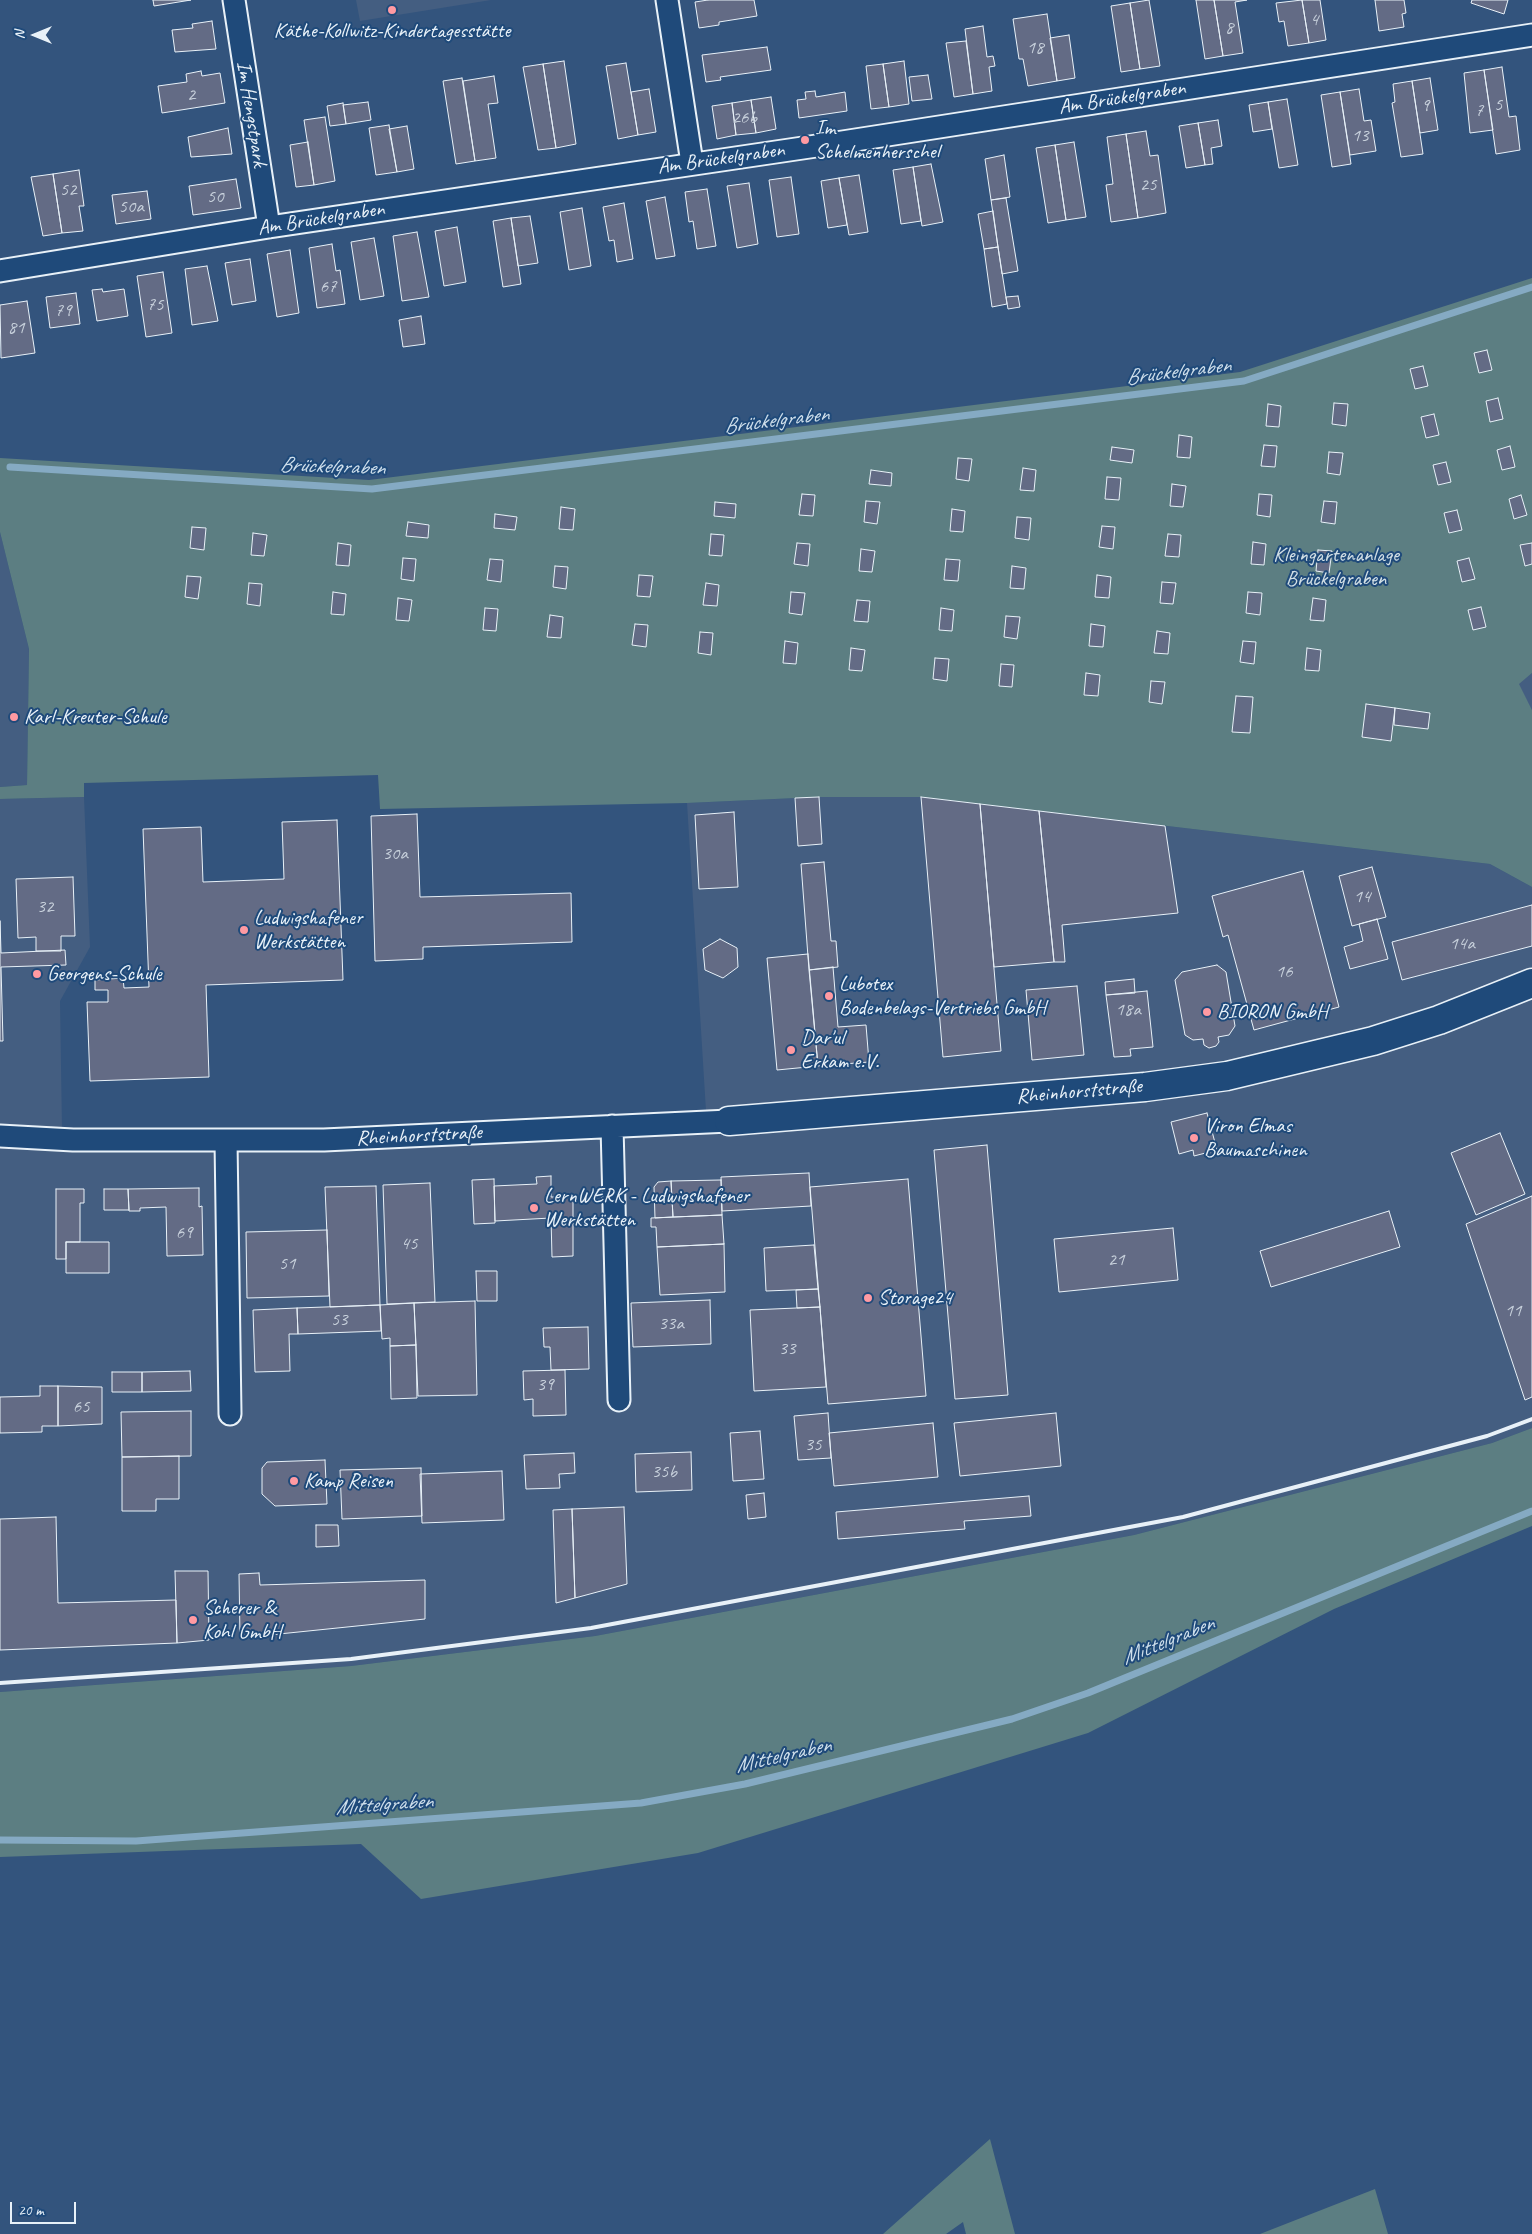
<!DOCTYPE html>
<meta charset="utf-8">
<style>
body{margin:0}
#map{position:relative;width:1532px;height:2234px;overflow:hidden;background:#33547d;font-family:Caveat,sans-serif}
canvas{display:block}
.north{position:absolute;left:10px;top:10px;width:50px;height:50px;-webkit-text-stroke:4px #1f4a7a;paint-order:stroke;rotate:270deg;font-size:14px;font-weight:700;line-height:20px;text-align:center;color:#e8f1f8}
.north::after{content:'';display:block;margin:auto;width:18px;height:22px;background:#e8f1f8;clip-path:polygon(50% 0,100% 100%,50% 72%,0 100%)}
.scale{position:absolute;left:10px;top:2202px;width:66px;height:22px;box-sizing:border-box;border:2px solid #e8f1f8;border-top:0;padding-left:6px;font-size:15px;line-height:18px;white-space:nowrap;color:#e8f1f8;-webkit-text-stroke:4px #1f4a7a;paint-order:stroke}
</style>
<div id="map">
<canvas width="1532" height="2234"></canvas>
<div class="north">N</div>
<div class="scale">20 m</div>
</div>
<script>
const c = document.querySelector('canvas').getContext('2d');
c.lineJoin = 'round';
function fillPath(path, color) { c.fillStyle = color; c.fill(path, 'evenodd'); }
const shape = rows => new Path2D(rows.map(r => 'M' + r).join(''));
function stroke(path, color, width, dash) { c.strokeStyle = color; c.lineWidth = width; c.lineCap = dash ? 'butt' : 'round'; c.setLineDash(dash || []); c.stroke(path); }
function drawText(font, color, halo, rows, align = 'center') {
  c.font = font + ' Caveat,sans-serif'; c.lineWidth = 4; c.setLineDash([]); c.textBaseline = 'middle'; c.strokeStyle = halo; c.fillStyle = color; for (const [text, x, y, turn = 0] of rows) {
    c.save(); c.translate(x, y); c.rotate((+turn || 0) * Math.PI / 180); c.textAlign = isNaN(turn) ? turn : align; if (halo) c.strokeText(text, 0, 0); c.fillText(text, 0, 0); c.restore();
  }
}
const built = shape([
 [356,0,491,0,360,21],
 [0,532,29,649,27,785,0,787],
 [1532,673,1532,710,1518,684],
 [84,797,90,947,60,1001,62,1129,227,1130,436,1124,706,1111,687,803,819,797,921,797,1490,864,1532,887,1532,1428,1492,1443,1134,1535,595,1636,351,1666,0,1692,0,799]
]);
const green = shape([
 [1532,278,1532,673,1519,684,1532,710,1532,887,1490,864,921,797,819,797,687,803,380,809,378,775,84,783,84,797,0,799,0,787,27,785,29,649,0,532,0,458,369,480,1240,372],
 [1532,1428,1532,1526,1334,1609,1088,1733,698,1853,421,1899,361,1844,0,1857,0,1692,351,1666,595,1636,1134,1535,1492,1443],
 [990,2139,1015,2234,966,2234,963,2222,946,2234,883,2234],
 [1375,2189,1388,2234,1260,2234]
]);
const stream = shape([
 [10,467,372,489,1244,381,1532,287],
 [0,1840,136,1841,641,1803,745,1784,1012,1719,1088,1693,1532,1511]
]);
const building = shape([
 [153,0,191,0,154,6,153,0],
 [708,0,754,0,757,16,719,22,719,25,699,28,695,2,708,0],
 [1149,0,1160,66,1140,69,1130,3,1149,0],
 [1196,0,1214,0,1223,56,1205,59,1196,0],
 [1214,0,1247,0,1235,2,1243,53,1223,56,1214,0],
 [1302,0,1309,43,1288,46,1284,21,1279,22,1276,3,1302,0],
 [1302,0,1320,0,1326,40,1309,43,1302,0],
 [1375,0,1404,0,1406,13,1402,14,1404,27,1379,31,1375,0],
 [1472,0,1508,0,1504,14,1471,3,1472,0],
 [1130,3,1140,69,1121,72,1111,6,1130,3],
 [1047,14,1057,81,1028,86,1023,59,1019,59,1013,19,1047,14],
 [212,21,216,49,175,52,172,30,193,28,192,24,212,21],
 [983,26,987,57,993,56,995,66,989,67,992,91,973,94,965,29,983,26],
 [1069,35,1075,78,1057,81,1050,38,1069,35],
 [966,41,973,94,954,97,946,43,966,41],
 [767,47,771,70,720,77,721,80,706,82,702,55,767,47],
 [564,61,576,144,556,148,543,64,564,61],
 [904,61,909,104,889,107,883,64,904,61],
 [626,63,638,135,618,139,606,66,626,63],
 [543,64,556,148,538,150,523,67,543,64],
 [883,64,889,107,871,109,866,66,883,64],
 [1502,67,1509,117,1516,116,1520,150,1496,154,1484,70,1502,67],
 [1484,70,1493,130,1470,133,1464,73,1484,70],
 [201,71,202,76,220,73,225,103,162,113,158,86,187,82,186,74,201,71],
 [928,75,932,99,912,101,909,77,928,75],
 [494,76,498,103,488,104,496,158,475,161,463,81,494,76],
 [462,78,475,161,456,164,443,81,462,78],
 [1430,78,1438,130,1420,133,1412,81,1430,78],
 [1412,81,1423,154,1401,157,1392,103,1395,102,1393,84,1412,81],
 [649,89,656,132,638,135,631,92,649,89],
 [1359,89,1364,121,1371,120,1376,151,1350,155,1340,92,1359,89],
 [815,91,816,97,845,92,847,111,799,118,797,100,806,99,805,92,815,91],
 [1340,92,1351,164,1332,167,1321,95,1340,92],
 [771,97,776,129,756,133,751,100,771,97],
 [1287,99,1298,165,1279,168,1268,102,1287,99],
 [751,100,756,133,736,135,732,103,751,100],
 [368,102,371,120,346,124,343,105,368,102],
 [1268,102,1272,129,1253,132,1249,105,1268,102],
 [343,103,346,124,330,126,327,106,343,103],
 [732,103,736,135,717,139,712,106,732,103],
 [325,117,335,181,314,185,304,120,325,117],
 [1218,120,1222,146,1211,148,1213,164,1205,165,1198,123,1218,120],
 [1198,123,1205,165,1186,168,1179,126,1198,123],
 [389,125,397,172,376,175,369,128,389,125],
 [407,126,414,169,397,172,389,129,407,126],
 [228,128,232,154,191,157,188,137,228,128],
 [1146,131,1150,156,1158,155,1166,213,1138,218,1126,134,1146,131],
 [1126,134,1138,218,1111,222,1106,185,1113,184,1107,137,1126,134],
 [308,142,314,185,296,187,290,145,308,142],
 [1074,142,1086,217,1066,220,1055,145,1074,142],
 [1055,145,1066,220,1048,223,1036,148,1055,145],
 [1004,155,1010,197,991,200,985,159,1004,155],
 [931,164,943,222,922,226,913,167,931,164],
 [913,167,921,221,901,224,893,170,913,167],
 [79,170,84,206,79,206,83,231,62,233,53,174,79,170],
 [53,174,62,233,43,236,31,177,53,174],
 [859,175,868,232,849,235,839,178,859,175],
 [791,177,799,234,777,237,769,180,791,177],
 [839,178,847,225,828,228,821,181,839,178],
 [236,179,241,208,193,215,189,186,236,179],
 [749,183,758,244,737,248,727,186,749,183],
 [707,189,716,246,697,249,693,221,689,222,685,192,707,189],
 [147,191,151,219,116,224,112,195,147,191],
 [665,197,675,256,656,259,646,201,665,197],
 [1006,198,1018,271,1002,274,991,200,1006,198],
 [624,203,633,259,617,262,614,240,609,241,603,207,624,203],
 [582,208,591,266,569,270,560,212,582,208],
 [993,211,998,247,984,249,978,214,993,211],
 [530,216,538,263,518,266,511,218,530,216],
 [511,218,521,284,503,287,493,221,511,218],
 [457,227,466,282,444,286,435,231,457,227],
 [417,232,429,297,402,301,393,236,417,232],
 [374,238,384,296,360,300,351,242,374,238],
 [332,244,336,271,340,270,345,304,317,308,309,248,332,244],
 [998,247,1007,304,992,307,984,249,998,247],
 [290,250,299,313,277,317,267,254,290,250],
 [250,259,256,301,232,305,225,263,250,259],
 [207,266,218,321,192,325,185,269,207,266],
 [163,272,172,333,146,337,137,276,163,272],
 [102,289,103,292,124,289,128,316,97,321,92,290,102,289],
 [76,293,80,324,50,328,46,297,76,293],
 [1018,296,1020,307,1008,309,1006,297,1018,296],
 [27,301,35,353,1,358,0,305,27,301],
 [421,316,425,344,403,347,399,320,421,316],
 [1487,350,1492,370,1479,373,1474,353,1487,350],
 [1423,366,1428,386,1415,389,1410,369,1423,366],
 [1498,398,1503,419,1490,422,1486,401,1498,398],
 [1334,403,1348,404,1346,426,1332,424,1334,403],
 [1268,404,1281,406,1279,427,1266,426,1268,404],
 [1434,414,1439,435,1426,438,1421,417,1434,414],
 [1179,435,1192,437,1190,458,1177,457,1179,435],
 [1264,445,1277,446,1275,467,1261,466,1264,445],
 [1510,446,1515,467,1502,470,1497,450,1510,446],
 [1112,447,1134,450,1132,463,1110,460,1112,447],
 [1329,452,1343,453,1340,475,1327,473,1329,452],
 [958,458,972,459,969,481,956,479,958,458],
 [1446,462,1451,482,1438,485,1433,465,1446,462],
 [1023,468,1036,470,1034,491,1020,490,1023,468],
 [871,470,892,473,891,486,869,484,871,470],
 [1107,477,1121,478,1119,500,1105,499,1107,477],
 [1172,484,1186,486,1183,507,1170,506,1172,484],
 [802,494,815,495,813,516,799,515,802,494],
 [1259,494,1272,495,1270,517,1257,515,1259,494],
 [1521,495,1527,515,1514,519,1509,499,1521,495],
 [866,501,880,502,877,524,864,522,866,501],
 [1324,501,1337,502,1335,524,1321,522,1324,501],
 [715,502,736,504,735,518,714,516,715,502],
 [561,507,575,509,573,530,559,529,561,507],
 [952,509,965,511,963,532,950,531,952,509],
 [1457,510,1462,530,1449,533,1444,513,1457,510],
 [495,514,517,517,515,530,494,528,495,514],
 [1017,517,1031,518,1029,540,1015,538,1017,517],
 [408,522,429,525,428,538,406,536,408,522],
 [1102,526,1115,527,1113,549,1099,547,1102,526],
 [192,527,206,528,204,550,190,548,192,527],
 [253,533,267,535,264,556,251,555,253,533],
 [711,534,724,535,722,556,709,555,711,534],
 [1168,534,1181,535,1179,557,1165,556,1168,534],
 [1253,542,1266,544,1264,565,1251,564,1253,542],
 [338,543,351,545,349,566,336,565,338,543],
 [797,543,810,544,808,566,794,564,797,543],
 [1532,543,1532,564,1525,566,1520,545,1532,543],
 [861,549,875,551,872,572,859,571,861,549],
 [1318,550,1332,551,1329,573,1316,571,1318,550],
 [403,558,416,559,414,581,401,579,403,558],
 [1469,558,1475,579,1462,582,1457,561,1469,558],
 [490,559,503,560,501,582,487,580,490,559],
 [946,559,960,560,958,581,944,580,946,559],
 [555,566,568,567,566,589,553,587,555,566],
 [1012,566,1026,568,1024,589,1010,588,1012,566],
 [639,575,653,576,650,597,637,596,639,575],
 [1097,575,1111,577,1109,598,1095,597,1097,575],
 [187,576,201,577,198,599,185,597,187,576],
 [1162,582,1176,583,1173,604,1160,603,1162,582],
 [249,583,262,584,260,606,247,604,249,583],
 [706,583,719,585,717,606,703,605,706,583],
 [333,592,346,594,344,615,331,614,333,592],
 [791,592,805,593,802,615,789,613,791,592],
 [1248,592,1262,593,1260,615,1246,613,1248,592],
 [398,598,412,600,409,621,396,620,398,598],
 [1313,598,1326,600,1324,621,1310,620,1313,598],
 [857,600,870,601,868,622,854,621,857,600],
 [1481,607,1486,627,1473,630,1468,610,1481,607],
 [485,608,498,609,496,631,483,630,485,608],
 [941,608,954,610,952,631,939,630,941,608],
 [550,615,563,617,561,638,547,637,550,615],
 [1006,616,1020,617,1017,639,1004,637,1006,616],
 [635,624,648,625,646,647,632,645,635,624],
 [1091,624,1105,626,1103,647,1089,646,1091,624],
 [1157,631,1170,633,1168,654,1154,653,1157,631],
 [700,632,713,633,711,655,698,653,700,632],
 [785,641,798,643,796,664,783,663,785,641],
 [1243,641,1256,642,1254,664,1240,662,1243,641],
 [851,648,865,650,862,671,849,670,851,648],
 [1307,648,1321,650,1319,671,1305,670,1307,648],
 [935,658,949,659,947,681,933,679,935,658],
 [1001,664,1014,665,1012,687,999,686,1001,664],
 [1086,673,1100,675,1098,696,1084,695,1086,673],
 [1151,681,1165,682,1162,704,1149,702,1151,681],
 [1236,696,1253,697,1250,733,1232,732,1236,696],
 [1366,704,1395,708,1391,741,1362,737,1366,704],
 [1395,708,1430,713,1428,729,1394,725,1395,708],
 [819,797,822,844,798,846,795,798,819,797],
 [921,797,980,804,1001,1051,943,1057,921,797],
 [980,804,1039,811,1054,962,994,967,980,804],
 [1039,811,1165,826,1178,913,1062,925,1065,962,1054,962,1039,811],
 [734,812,738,887,699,889,695,815,734,812],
 [417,814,420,897,571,893,572,942,423,947,423,959,375,961,371,816,417,814],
 [337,820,343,980,206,985,209,1077,90,1081,87,1002,108,1002,108,990,95,990,95,980,123,978,124,988,149,987,143,829,201,827,203,882,284,879,282,822,337,820],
 [824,862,831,941,836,941,838,967,809,970,801,864,824,862],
 [1372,867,1386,917,1352,926,1339,876,1372,867],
 [1303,871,1339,1007,1254,1030,1228,935,1223,937,1212,896,1303,871],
 [73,877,75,936,61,936,61,951,36,951,36,937,18,938,16,879,73,877],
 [1532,905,1532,946,1402,980,1392,942,1532,905],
 [1377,919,1388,959,1350,969,1344,947,1363,941,1359,924,1377,919],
 [0,921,1,953,65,950,66,965,1,967,3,1041,0,1041,0,921],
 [720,939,737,948,738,967,723,978,705,970,703,949,720,939],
 [808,954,818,1066,777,1070,767,958,808,954],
 [1217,965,1226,972,1235,1026,1229,1035,1218,1037,1219,1042,1216,1046,1209,1048,1204,1045,1203,1039,1193,1040,1185,1035,1175,980,1182,972,1217,965],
 [833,967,838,1027,866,1025,869,1062,818,1066,809,970,833,967],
 [1134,979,1135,993,1106,995,1105,982,1134,979],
 [1077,986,1084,1055,1032,1060,1026,990,1077,986],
 [1147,991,1153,1047,1130,1049,1131,1056,1114,1057,1106,995,1147,991],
 [1207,1113,1217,1150,1194,1156,1193,1150,1179,1154,1171,1122,1207,1113],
 [1500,1133,1525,1194,1476,1215,1451,1153,1500,1133],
 [987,1145,1008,1395,955,1399,934,1150,987,1145],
 [809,1173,811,1206,722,1211,721,1177,809,1173],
 [551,1176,551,1197,573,1197,573,1256,552,1257,551,1218,495,1221,494,1186,537,1184,536,1177,551,1176],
 [494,1179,495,1223,474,1224,472,1180,494,1179],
 [908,1179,926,1396,828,1404,810,1187,908,1179],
 [721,1180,722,1215,673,1217,671,1181,721,1180],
 [671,1181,673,1217,655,1218,654,1187,658,1182,671,1181],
 [430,1183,435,1302,387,1304,383,1185,430,1183],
 [376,1186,380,1305,330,1307,325,1187,376,1186],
 [199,1188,199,1207,202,1206,203,1255,167,1256,166,1207,140,1208,140,1211,129,1211,128,1189,199,1188],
 [56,1189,84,1189,84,1203,80,1203,80,1242,66,1242,66,1259,56,1259,56,1189],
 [104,1189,128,1189,129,1210,104,1210,104,1189],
 [1532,1196,1532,1397,1525,1400,1466,1224,1532,1196],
 [1389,1211,1400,1247,1271,1287,1260,1251,1389,1211],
 [722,1215,724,1244,657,1247,656,1227,651,1227,651,1218,722,1215],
 [1173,1228,1178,1280,1059,1292,1054,1239,1173,1228],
 [327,1230,329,1296,247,1298,246,1232,327,1230],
 [66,1242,109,1242,109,1273,66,1273,66,1242],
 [724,1244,725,1292,660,1295,657,1247,724,1244],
 [814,1245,818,1289,766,1291,764,1248,814,1245],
 [476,1271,497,1271,497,1301,477,1301,476,1271],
 [818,1289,820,1307,797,1308,796,1290,818,1289],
 [710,1300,711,1344,633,1347,631,1303,710,1300],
 [475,1301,477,1395,418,1396,414,1303,475,1301],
 [414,1303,416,1345,390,1346,390,1338,382,1339,380,1305,414,1303],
 [380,1305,381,1331,298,1334,297,1308,380,1305],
 [820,1307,826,1387,754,1391,750,1310,820,1307],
 [297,1308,298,1334,289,1334,290,1371,255,1372,253,1310,297,1308],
 [588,1327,589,1369,551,1370,550,1347,544,1347,543,1328,588,1327],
 [416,1345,417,1398,391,1399,390,1346,416,1345],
 [565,1370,566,1415,533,1416,533,1399,524,1400,523,1371,565,1370],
 [190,1371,191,1391,142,1392,142,1372,190,1371],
 [112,1372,142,1372,142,1392,112,1392,112,1372],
 [40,1386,58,1386,58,1426,42,1426,42,1432,0,1433,0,1397,40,1396,40,1386],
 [58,1386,102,1387,102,1424,58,1426,58,1386],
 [191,1411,191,1456,122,1457,121,1412,191,1411],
 [828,1413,831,1458,798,1460,794,1416,828,1413],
 [1056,1413,1061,1466,960,1476,954,1423,1056,1413],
 [933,1423,938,1477,834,1486,829,1433,933,1423],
 [760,1431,764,1479,733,1481,730,1433,760,1431],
 [691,1452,692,1490,636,1492,635,1454,691,1452],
 [574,1453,575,1473,559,1474,560,1488,526,1489,524,1455,574,1453],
 [179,1456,179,1499,156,1499,156,1511,122,1511,122,1457,179,1456],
 [325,1460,327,1504,275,1506,262,1494,262,1468,267,1462,325,1460],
 [421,1468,422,1516,342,1519,340,1470,421,1468],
 [502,1471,504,1520,422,1523,420,1474,502,1471],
 [764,1493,766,1517,748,1519,746,1495,764,1493],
 [1029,1496,1031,1516,964,1521,965,1529,838,1539,836,1512,1029,1496],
 [624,1507,627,1584,575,1598,572,1509,624,1507],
 [572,1509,575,1598,556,1603,553,1510,572,1509],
 [56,1517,58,1603,176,1600,177,1643,0,1650,0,1519,56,1517],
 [316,1525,338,1525,339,1546,316,1547,316,1525],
 [175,1571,208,1571,209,1640,177,1643,175,1571],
 [259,1573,260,1585,425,1580,425,1619,240,1638,239,1574,259,1573]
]);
const minor = shape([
 [234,0,269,227],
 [667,0,692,163],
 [0,271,269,227,823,145,1532,35],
 [612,1126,619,1400],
 [0,1136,73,1140,324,1140,729,1121],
 [226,1141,230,1414]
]);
const tertiary = shape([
 [729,1121,1145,1087,1227,1076,1373,1041,1439,1020,1532,983]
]);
const rail = shape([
 [0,1683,351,1659,591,1628,1183,1517,1487,1436,1532,1419]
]);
const markers = [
 [392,10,5,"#ff9aa2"],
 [805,140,5,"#ff9aa2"],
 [14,717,5,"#ff9aa2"],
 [244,930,5,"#ff9aa2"],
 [37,974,5,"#ff9aa2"],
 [829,996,5,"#ff9aa2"],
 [1207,1012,5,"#ff9aa2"],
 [791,1050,5,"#ff9aa2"],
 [1194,1138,5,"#ff9aa2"],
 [534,1208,5,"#ff9aa2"],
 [868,1298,5,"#ff9aa2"],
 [294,1481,5,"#ff9aa2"],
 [193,1620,5,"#ff9aa2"]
];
const numberNames = [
 ["4",1314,20],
 ["8",1229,28],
 ["18",1035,48],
 ["2",191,95],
 ["5",1498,105],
 ["9",1425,106],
 ["7",1479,111],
 ["26b",744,118],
 ["13",1360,136],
 ["25",1148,185],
 ["52",68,190],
 ["50",215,197],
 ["50a",131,207],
 ["67",328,287],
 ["75",155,305],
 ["79",63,311],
 ["81",16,328],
 ["30a",395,854],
 ["14",1362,897],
 ["32",45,907],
 ["14a",1462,944],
 ["16",1284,972],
 ["18a",1128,1010],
 ["69",184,1233],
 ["45",409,1244],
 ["21",1116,1260],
 ["51",287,1264],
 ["11",1513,1311],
 ["53",339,1320],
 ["33a",671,1324],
 ["33",787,1349],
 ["39",545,1385],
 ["65",81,1407],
 ["35",813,1445],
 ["35b",664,1472]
];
const poiNames = [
 ["Käthe-Kollwitz-Kindertagesstätte",392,31,"center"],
 ["Im",815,128],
 ["Schelmenherschel",815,152],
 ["Karl-Kreuter-Schule",24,717],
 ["Ludwigshafener",254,918],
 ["Werkstätten",254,942],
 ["Georgens-Schule",47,974],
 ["Lubotex",839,984],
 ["Bodenbelags-Vertriebs GmbH",839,1008],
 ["BIORON GmbH",1217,1012],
 ["Dar'ul",801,1038],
 ["Erkam e.V.",801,1062],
 ["Viron Elmas",1204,1126],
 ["Baumaschinen",1204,1150],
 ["LernWERK - Ludwigshafener",544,1196],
 ["Werkstätten",544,1220],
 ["Storage24",878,1298],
 ["Kamp Reisen",304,1481],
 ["Scherer &",203,1608],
 ["Kohl GmbH",203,1632]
];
const streetNames = [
 ["Am Brückelgraben",1122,98,-9],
 ["Im Hengstpark",251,114,81],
 ["Am Brückelgraben",721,159,-8],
 ["Am Brückelgraben",321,219,-9],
 ["Rheinhorststraße",1079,1092,-5],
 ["Rheinhorststraße",419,1136,-3]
];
const parkNames = [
 ["Kleingartenanlage",1336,555],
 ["Brückelgraben",1336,579]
];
const waterNames = [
 ["Brückelgraben",1178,372,-7],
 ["Brückelgraben",776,421,-7],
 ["Brückelgraben",332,467,2],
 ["Mittelgraben",1168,1641,-22],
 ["Mittelgraben",783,1756,-13],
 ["Mittelgraben",384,1805,-4]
];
fillPath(built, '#445e81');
fillPath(green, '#5c7e82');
stroke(stream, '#85aac3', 7);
fillPath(building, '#636b85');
stroke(building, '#e8f1f8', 1);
stroke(minor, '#e8f1f8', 25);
stroke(tertiary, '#e8f1f8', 31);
stroke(minor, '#1f4a7a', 21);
stroke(tertiary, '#1f4a7a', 28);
stroke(rail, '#e8f1f8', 4);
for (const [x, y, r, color] of markers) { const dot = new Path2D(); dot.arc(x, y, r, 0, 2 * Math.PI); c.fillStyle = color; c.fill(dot); stroke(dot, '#1f4a7a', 2); }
drawText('19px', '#c7d0db', null, numberNames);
drawText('21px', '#e8f1f8', '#1f4a7a', poiNames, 'left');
drawText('21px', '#e8f1f8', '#1f4a7a', streetNames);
drawText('21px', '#d3e0e6', '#1f4a7a', parkNames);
drawText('italic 22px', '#cfdfeb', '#1f4a7a', waterNames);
</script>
